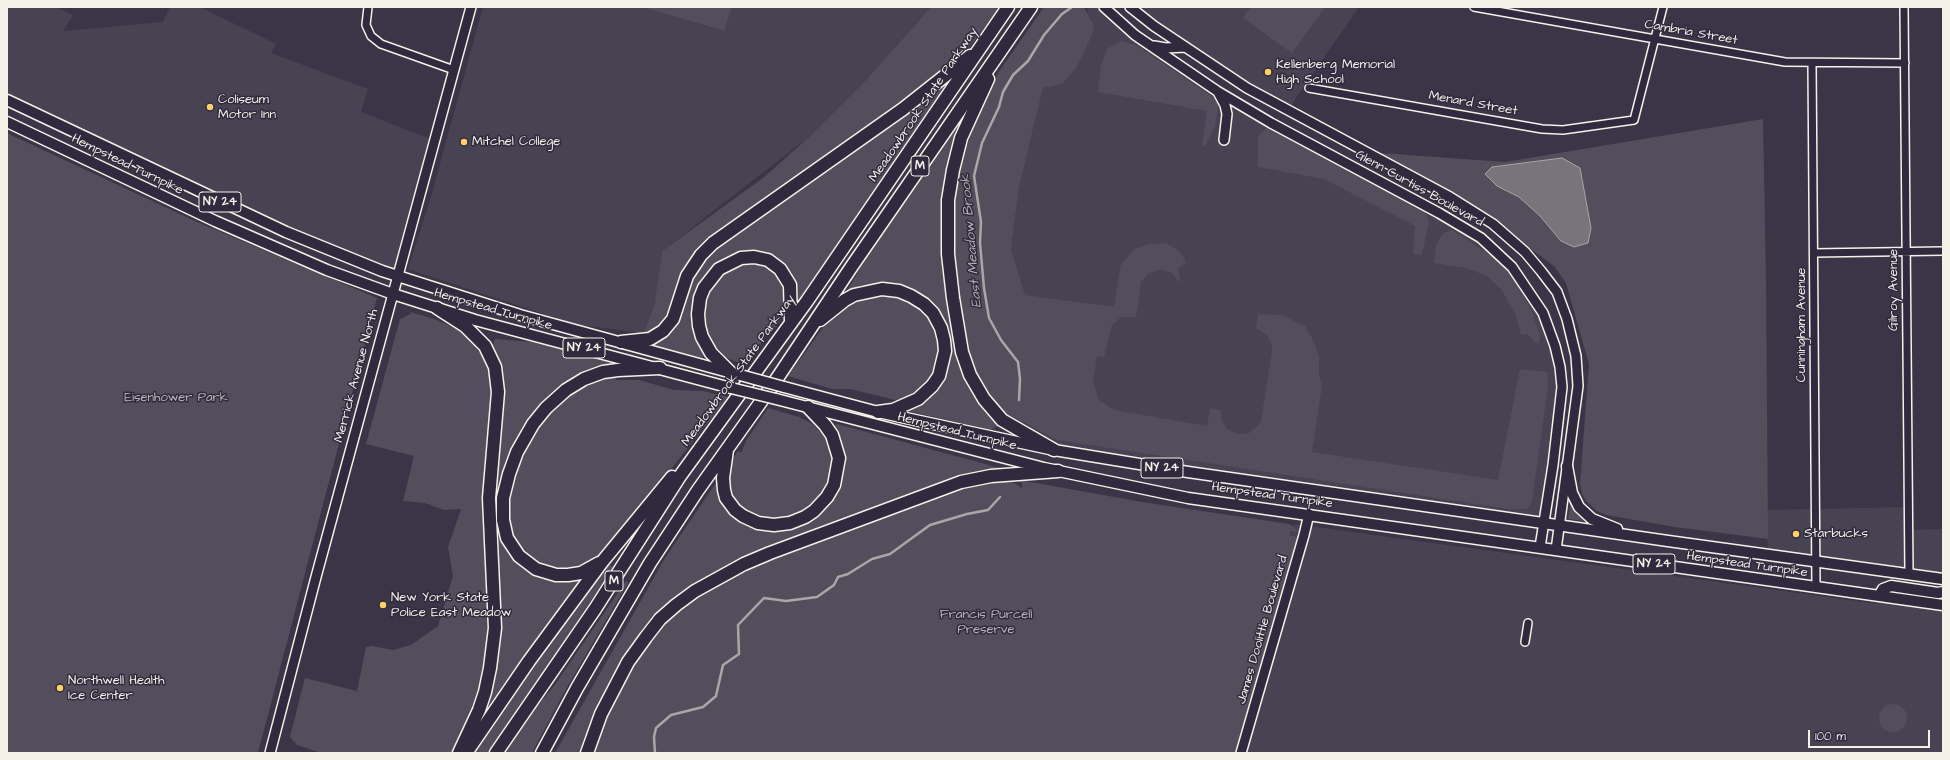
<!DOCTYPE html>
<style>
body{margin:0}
#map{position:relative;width:1950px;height:760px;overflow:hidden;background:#3b3647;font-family:"Architects Daughter",sans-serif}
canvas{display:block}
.frame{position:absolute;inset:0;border:8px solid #f4f1e8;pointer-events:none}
.scale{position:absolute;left:1808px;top:730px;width:122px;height:18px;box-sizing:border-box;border:2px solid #f4f1e8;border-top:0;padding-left:5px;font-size:12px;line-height:14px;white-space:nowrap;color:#f4f1e8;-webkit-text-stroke:3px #2f2a3d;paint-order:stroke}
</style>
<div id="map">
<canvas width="1950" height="760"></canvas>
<div class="frame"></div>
<div class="scale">100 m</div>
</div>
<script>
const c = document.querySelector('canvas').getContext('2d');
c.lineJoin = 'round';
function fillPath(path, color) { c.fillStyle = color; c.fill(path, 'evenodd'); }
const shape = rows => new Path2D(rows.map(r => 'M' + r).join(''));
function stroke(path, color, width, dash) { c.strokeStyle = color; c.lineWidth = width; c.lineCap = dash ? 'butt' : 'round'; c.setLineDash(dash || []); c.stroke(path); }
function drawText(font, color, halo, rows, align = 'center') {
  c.font = font + ' "Architects Daughter",sans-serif'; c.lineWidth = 3; c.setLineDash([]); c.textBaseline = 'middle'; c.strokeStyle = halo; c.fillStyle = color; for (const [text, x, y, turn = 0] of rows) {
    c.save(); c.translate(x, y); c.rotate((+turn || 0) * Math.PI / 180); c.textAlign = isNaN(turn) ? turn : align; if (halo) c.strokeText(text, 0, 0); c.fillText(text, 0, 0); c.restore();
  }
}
const built = shape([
 [7,7,57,7,73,15,63,31,163,22,170,7,200,7,276,44,271,53,368,89,361,112,433,140,397,275,357,260,7,99],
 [483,7,641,7,723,31,732,7,931,7,866,80,810,136,662,251,654,306,644,332,642,333,574,324,408,269,430,200],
 [1088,7,1102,7,1200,81,1478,239,1510,266,1542,315,1558,362,1560,383,1542,526,1067,449,1032,436,1011,250,1019,188,1043,88,1062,84,1094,25,1087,10],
 [1132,7,1359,7,1287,111],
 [1908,507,1908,530,1943,529,1943,579,1768,555,1766,510],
 [1294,524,1878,604,1882,599,1943,607,1943,753,1228,753]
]);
const green = shape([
 [641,7,732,7,724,31],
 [931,7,1000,7,970,46,947,69,914,96,707,243,668,319,649,334,644,332,654,306,662,251,763,178,809,137,866,80],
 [1044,7,1084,7,1094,25,1092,35,1076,68,1062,84,1043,88,1019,188,1011,250,1025,295,1114,307,1121,264,1135,249,1149,244,1166,243,1180,252,1186,262,1178,269,1180,283,1172,273,1166,271,1160,270,1149,273,1141,282,1136,317,1121,317,1112,325,1104,357,1097,356,1093,382,1099,400,1114,410,1207,426,1210,408,1221,410,1221,418,1227,429,1238,434,1249,433,1258,426,1261,421,1272,351,1272,345,1267,335,1256,328,1258,314,1281,315,1305,326,1313,340,1319,357,1319,375,1322,385,1312,452,1498,480,1520,369,1547,372,1548,386,1532,502,1527,509,1509,509,1057,440,1009,415,1006,418,991,404,968,358,952,270,952,202,956,202,956,190,965,149,982,107,998,73],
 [1251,7,1325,7,1292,53,1243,18],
 [1121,41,1136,45,1219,101,1215,127,1205,146,1202,145,1207,111,1098,92,1101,65,1107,49],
 [941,84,944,88,935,102,797,303,794,301,795,290,755,254,701,287,706,352,702,358,655,346,654,343,698,264,711,251],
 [1763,119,1766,280,1768,539,1675,527,1606,515,1597,511,1586,501,1582,494,1580,484,1589,364,1566,283,1554,266,1501,227,1367,152,1505,162],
 [1497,186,1591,228,1561,241,1540,216,1519,197],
 [958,126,961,127,952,156,954,337,1000,424,991,430,908,411,947,363,950,363,948,339,941,320,885,285,862,285,847,291,865,260],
 [1271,126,1424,211,1429,221,1422,255,1413,254,1415,226,1324,179,1258,167,1258,136,1262,132],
 [7,133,197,222,377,298,258,753,7,753],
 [1452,230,1495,258,1513,277,1531,310,1540,335,1539,343,1535,343,1528,334,1521,334,1516,316,1502,290,1487,276,1466,268,1434,263,1436,244,1444,233],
 [756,261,773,270,784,283,788,298,784,315,773,330,770,329,748,365,734,361,726,357,718,348,714,351,706,338,703,301,722,272,739,263],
 [878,293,900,296,919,306,932,321,941,343,939,365,925,388,906,401,904,399,896,400,850,389,832,389,788,376,830,318,857,297],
 [410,312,434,319,455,328,470,338,478,346,476,348,479,352,481,351,489,369,492,387,490,616,486,655,480,691,467,725,452,753,322,753,297,745,290,737,305,678,357,691,366,647,372,646,393,650,411,645,438,626,453,576,448,547,461,509,444,510,425,503,403,501,414,456,366,444,400,319,411,314],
 [495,339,533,342,619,364,605,365,541,406,519,437,503,474,499,489,494,485,497,359,492,347],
 [615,375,616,380,639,380,674,390,703,391,728,397,611,545,592,562,569,570,548,569,530,561,518,549,509,527,509,494,514,472,524,449,538,425,554,406,571,393,590,381],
 [768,408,799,417,811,423,819,431,823,430,831,445,834,466,826,494,796,518,759,520,743,513,731,499,725,483,730,464,738,451,741,453,746,441],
 [837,424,1000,468,999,470,993,469,991,475,697,585,624,659,599,704,579,753,555,753,665,558,718,480,719,497,728,511,741,522,761,530,782,530,803,524,820,514,831,501,839,485,830,427],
 [993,479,1009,480,1022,488,1022,484,1019,480,1142,502,1289,524,1294,527,1297,532,1291,531,1290,536,1297,537,1296,544,1235,753,592,753,619,690,638,659,657,632,680,608,706,589,766,560,959,486],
 [1571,497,1591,522,1568,519],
 [501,539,510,557,523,569,538,577,557,581,577,580,579,583,485,718,480,716,488,697,497,541],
 [609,564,613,567,490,753,473,753,553,637],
 [626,581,628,583,566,689,532,753,505,753,533,711,554,686],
 '1879 718a14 14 0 1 1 28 0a14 14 0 1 1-28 0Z'
]);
const water = shape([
 [1562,158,1580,168,1591,228,1588,243,1574,247,1561,241,1540,216,1519,197,1497,186,1485,174,1492,167,1562,158]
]);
const stream = shape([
 [1019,400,1020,379,1018,362,1001,340,989,318,984,288,980,243,981,222,974,176,982,143,999,107,1003,92,1013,75,1028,61,1044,35,1062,14,1072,7],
 [655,753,654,737,656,728,671,715,703,707,716,696,723,665,739,654,738,625,764,598,786,601,817,597,834,585,838,577,848,574,872,559,890,554,930,525,967,514,988,510,1000,497]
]);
const street = shape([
 [368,7,366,25,371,36,381,44,454,70],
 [1474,7,1785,62,1905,63],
 [1904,7,1909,573],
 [1812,64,1816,587],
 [1309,88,1542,129,1563,130,1634,120,1663,7],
 [1814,253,1943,251],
 [1525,642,1528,623]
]);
const secondary = shape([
 [1104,7,1135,35,1217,91,1271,123,1439,213,1481,238,1512,267,1543,313,1555,346,1560,367,1562,387,1553,465,1540,547],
 [1130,7,1154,26,1247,88,1450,197,1493,224,1525,252,1541,271,1557,292,1567,319,1576,356,1578,386,1556,550],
 [1154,46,1166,48,1185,47],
 [1218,92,1225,105,1227,114,1224,140],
 [270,753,316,577,471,7],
 [1241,753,1304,535,1309,514]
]);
const primary = shape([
 [7,100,286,232,382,271,520,315,732,373],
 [7,122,215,221,327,270,393,294,475,320,731,388],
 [784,387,878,412,1054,450,1188,472,1668,541,1943,579],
 [776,399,1044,468,1188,498,1943,605],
 [1567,466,1572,493,1579,507,1592,519,1617,529],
 [1879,596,1883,589,1891,586,1938,593,1943,592]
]);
const highway = shape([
 [988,79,961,138,953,170,948,200,948,254,953,298,962,352,970,375,984,399,1002,420,1054,450],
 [437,308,465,326,485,346,495,367,498,392,489,498,495,628,490,668,485,692,479,710,459,753],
 [820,320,845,300,854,295,882,289,899,291,911,296,924,304,933,313,941,328,944,340,945,351,939,376,932,386,918,399,893,410,878,412],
 [621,342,650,339,663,331,673,319,687,276,701,255,713,243,903,109,970,56],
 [731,373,711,353,702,337,699,326,698,314,700,298,704,288,719,269,741,258,754,257,768,260,780,269,790,285,791,321],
 [727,450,723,478,724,490,726,498,735,510,743,516,758,523,774,525,790,523,805,517,814,511,827,497,834,485,839,458,832,435,825,425,808,407],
 [599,563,581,573,568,575,556,575,536,569,519,556,507,538,503,520,503,498,509,474,517,452,533,424,546,408,566,390,584,379,603,372,618,370,660,368],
 [466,753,529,661,602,562,672,477],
 [496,753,595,609,680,476,807,301,1008,7],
 [542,753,577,688,650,563,698,490,770,389,852,266,1031,7],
 [587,753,601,714,628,662,646,637,660,619,676,605,695,591,744,564,770,553,961,482,991,476,1058,471]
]);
const primaryBridge = shape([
 [740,375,784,387],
 [731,388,776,399]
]);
const markers = [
 [1268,72,4,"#ffd166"],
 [210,107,4,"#ffd166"],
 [464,142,4,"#ffd166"],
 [1796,534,4,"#ffd166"],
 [383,605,4,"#ffd166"],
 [60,688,4,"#ffd166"]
];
const shields = [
 [920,166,18],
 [220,202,42],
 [584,348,42],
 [1162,468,42],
 [1654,564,42],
 [614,581,18]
];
const shieldNames = [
 ["M",920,166],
 ["NY 24",220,202],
 ["NY 24",584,348],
 ["NY 24",1162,468],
 ["NY 24",1654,564],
 ["M",614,581]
];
const streetNames = [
 ["Cambria Street",1691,33,10],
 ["Menard Street",1473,104,10],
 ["Meadowbrook State Parkway",924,105,-56],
 ["Hempstead Turnpike",127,165,26],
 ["Glenn Curtiss Boulevard",1419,189,29],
 ["Gilroy Avenue",1894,290,-90],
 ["Hempstead Turnpike",493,310,16],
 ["Cunningham Avenue",1802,325,-90],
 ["Meadowbrook State Parkway",739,371,-54],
 ["Merrick Avenue North",357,376,-75],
 ["Hempstead Turnpike",957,432,14],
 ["Hempstead Turnpike",1272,496,8],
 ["Hempstead Turnpike",1747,565,8],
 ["James Doolittle Boulevard",1263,630,-74]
];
const poiNames = [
 ["Kellenberg Memorial",1276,65],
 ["High School",1276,80],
 ["Coliseum",218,100],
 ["Motor Inn",218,115],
 ["Mitchel College",472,142],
 ["Starbucks",1804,534],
 ["New York State",391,598],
 ["Police East Meadow",391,613],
 ["Northwell Health",68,681],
 ["Ice Center",68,696]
];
const parkNames = [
 ["Eisenhower Park",176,398],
 ["Francis Purcell",986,615],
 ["Preserve",986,630]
];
const waterNames = [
 ["East Meadow Brook",972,241,-95]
];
fillPath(built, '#484352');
fillPath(green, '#534e5c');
fillPath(water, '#78747b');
stroke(water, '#aaa6a7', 1);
stroke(stream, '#aaa6a7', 2.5);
stroke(street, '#f4f1e8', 10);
stroke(secondary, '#f4f1e8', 12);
stroke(primary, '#f4f1e8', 13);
stroke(highway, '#f4f1e8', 15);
stroke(street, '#2f2a3d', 7);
stroke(secondary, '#2f2a3d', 9);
stroke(primary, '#2f2a3d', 10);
stroke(highway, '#2f2a3d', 12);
stroke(primaryBridge, '#f4f1e8', 13, []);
stroke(primaryBridge, '#2f2a3d', 10);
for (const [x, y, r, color] of markers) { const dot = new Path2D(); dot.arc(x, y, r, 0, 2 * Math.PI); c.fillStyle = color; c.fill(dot); stroke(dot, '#2f2a3d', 1.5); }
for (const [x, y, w] of shields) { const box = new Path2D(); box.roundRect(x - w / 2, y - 10, w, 20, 3); c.fillStyle = '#2f2a3d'; c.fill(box); stroke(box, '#f4f1e8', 1); }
drawText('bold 12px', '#f4f1e8', null, shieldNames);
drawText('13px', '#f4f1e8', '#2f2a3d', streetNames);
drawText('13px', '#f4f1e8', '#2f2a3d', poiNames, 'left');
drawText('13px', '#bcb8b7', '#2f2a3d', parkNames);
drawText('italic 14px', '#b6b2b2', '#2f2a3d', waterNames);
</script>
